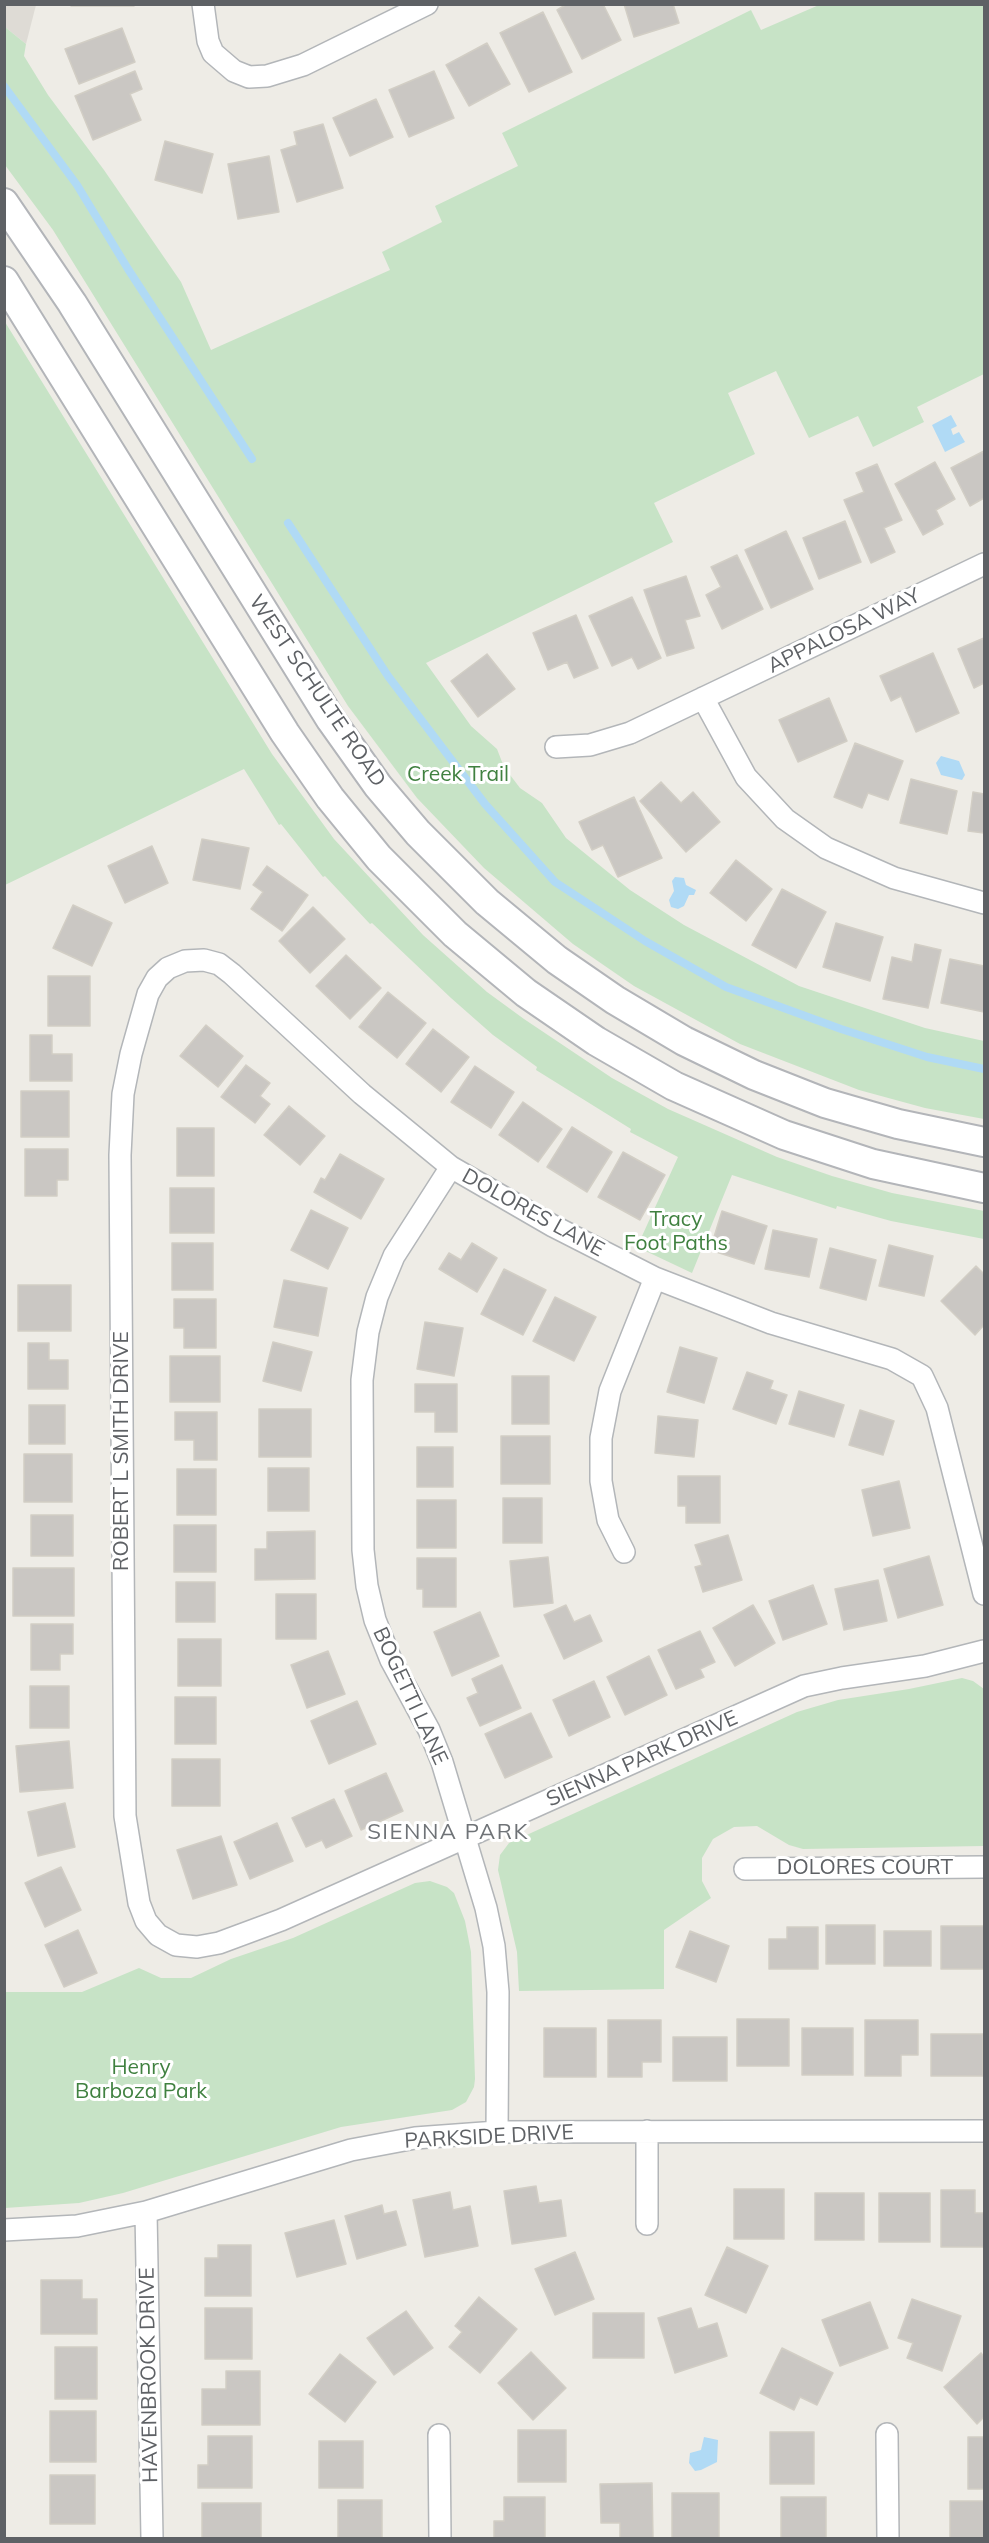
<!DOCTYPE html>
<style>
body{margin:0}
#map{position:relative;width:989px;height:2543px;overflow:hidden;background:#eeece6;font-family:Mulish,sans-serif}
canvas{display:block}
.frame{position:absolute;inset:0;border:6px solid #5e6165;pointer-events:none}
</style>
<div id="map">
<canvas width="989" height="2543"></canvas>
<div class="frame"></div>
</div>
<script>
const c = document.querySelector('canvas').getContext('2d');
c.lineJoin = 'round';
function fillPath(path, color) { c.fillStyle = color; c.fill(path, 'evenodd'); }
const shape = rows => new Path2D(rows.map(r => 'M' + r).join(''));
function stroke(path, color, width, dash) { c.strokeStyle = color; c.lineWidth = width; c.lineCap = dash ? 'butt' : 'round'; c.setLineDash(dash || []); c.stroke(path); }
function drawText(font, color, halo, rows, align = 'center') {
  c.font = font + ' Mulish,sans-serif'; c.lineWidth = 6; c.setLineDash([]); c.textBaseline = 'middle'; c.strokeStyle = halo; c.fillStyle = color; for (const [text, x, y, turn = 0] of rows) {
    c.save(); c.translate(x, y); c.rotate((+turn || 0) * Math.PI / 180); c.textAlign = isNaN(turn) ? turn : align; if (halo) c.strokeText(text, 0, 0); c.fillText(text, 0, 0); c.restore();
  }
}
const education = shape([
 [4,5,36,5,26,44,5,27]
]);
const green = shape([
 [819,5,984,5,984,374,917,407,924,422,873,447,858,416,809,438,776,371,728,393,755,454,654,503,673,542,426,663,471,726,497,749,504,767,520,788,542,803,566,838,630,890,684,925,799,986,925,1028,984,1041,984,1119,925,1108,859,1090,740,1044,634,986,573,944,484,868,417,798,348,706,53,230,5,165,5,27,26,44,24,56,48,95,104,170,181,282,211,350,390,270,382,252,442,222,435,206,518,166,502,133,751,10,761,30],
 [5,322,272,754,334,839,423,935,487,992,524,1019,612,1078,668,1109,777,1157,832,1176,892,1193,984,1211,984,1239,891,1221,837,1206,836,1209,732,1175,692,1273,637,1247,678,1157,630,1132,631,1129,536,1070,537,1067,493,1035,451,998,372,923,370,924,325,876,323,877,281,824,279,825,244,769,5,885],
 [962,1678,973,1681,984,1689,984,1846,803,1849,789,1845,757,1826,734,1827,713,1839,702,1858,702,1881,711,1898,664,1930,664,1989,519,1991,517,1952,498,1870,500,1855,509,1843,797,1712,838,1700,909,1689],
 [430,1881,447,1887,454,1893,465,1921,471,1952,475,2079,474,2087,466,2102,452,2110,341,2127,123,2193,79,2203,5,2208,5,1971,6,1992,82,1992,139,1968,161,1978,191,1978,231,1959,293,1938,415,1883]
]);
const water = shape([
 [951,415,957,426,951,429,953,435,959,432,965,442,945,452,932,425],
 [941,756,959,761,965,775,962,780,941,775,936,763],
 [675,877,684,878,686,885,696,890,694,895,689,895,684,906,678,909,671,907,669,900,674,891,672,881],
 [704,2437,718,2440,717,2462,701,2470,695,2471,689,2463,690,2453,701,2450]
]);
const stream = shape([
 [4,86,77,185,128,269,252,459],
 [288,523,388,676,485,804,555,882,645,941,726,987,841,1029,927,1057,984,1069]
]);
const building = shape([
 [71,4,134,4,134,6,71,6,71,4],
 [567,4,603,4,621,40,582,59,557,10,567,4],
 [624,4,673,4,679,23,634,37,624,4],
 [543,12,572,72,529,92,500,33,543,12],
 [122,28,135,62,79,84,65,49,122,28],
 [487,43,510,84,469,106,446,65,487,43],
 [135,71,142,89,130,94,141,120,93,140,75,96,135,71],
 [434,71,454,118,409,137,389,90,434,71],
 [376,99,393,137,350,156,333,118,376,99],
 [323,124,343,188,297,202,281,150,297,145,294,132,323,124],
 [165,141,213,154,202,193,155,180,165,141],
 [269,156,279,212,238,219,228,164,269,156],
 [984,451,984,498,970,506,951,468,984,451],
 [935,462,955,499,936,510,943,524,923,535,895,484,935,462],
 [877,464,902,520,884,528,895,552,871,563,844,500,864,492,856,473,877,464],
 [845,521,861,562,819,579,803,538,845,521],
 [786,531,813,589,771,608,745,550,786,531],
 [737,555,763,609,722,629,706,595,721,587,711,567,737,555],
 [686,576,700,616,685,620,694,648,667,656,644,590,686,576],
 [632,597,661,658,638,669,632,657,612,666,589,616,632,597],
 [576,615,598,668,574,678,567,662,548,670,533,633,576,615],
 [984,638,984,683,974,688,958,649,984,638],
 [933,653,959,713,916,732,901,696,891,701,880,676,933,653],
 [487,654,515,689,478,717,451,681,487,654],
 [829,698,847,741,798,762,779,720,829,698],
 [855,743,903,761,888,800,868,793,862,808,834,797,855,743],
 [911,779,957,791,947,834,900,823,911,779],
 [661,782,681,803,693,792,720,822,686,852,640,801,661,782],
 [973,792,984,794,984,833,968,831,973,792],
 [634,797,662,858,618,877,603,845,592,850,579,822,634,797],
 [202,839,249,848,240,889,193,880,202,839],
 [152,846,168,883,125,903,108,866,152,846],
 [736,860,772,889,746,921,710,893,736,860],
 [267,866,308,895,282,931,251,909,263,892,253,885,267,866],
 [782,889,826,912,796,968,752,945,782,889],
 [73,905,112,923,92,966,53,948,73,905],
 [313,907,345,939,310,973,279,941,313,907],
 [836,923,883,937,870,981,823,967,836,923],
 [915,944,941,950,928,1008,883,999,892,957,912,962,915,944],
 [346,955,381,988,350,1019,316,986,346,955],
 [950,959,984,966,984,1012,941,1003,950,959],
 [48,976,90,976,90,1026,48,1026,48,976],
 [388,992,426,1023,397,1058,359,1027,388,992],
 [206,1025,243,1056,218,1087,180,1056,206,1025],
 [433,1029,469,1057,441,1092,406,1064,433,1029],
 [30,1035,52,1035,52,1054,72,1054,72,1081,30,1081,30,1035],
 [246,1065,270,1083,260,1096,270,1104,255,1123,221,1097,246,1065],
 [475,1066,514,1092,491,1128,451,1102,475,1066],
 [21,1091,69,1091,69,1137,21,1137,21,1091],
 [523,1102,562,1129,538,1162,499,1135,523,1102],
 [289,1106,325,1136,300,1165,264,1135,289,1106],
 [572,1127,612,1152,587,1192,547,1167,572,1127],
 [177,1128,214,1128,214,1176,177,1176,177,1128],
 [25,1149,68,1149,68,1180,57,1180,57,1196,25,1196,25,1149],
 [623,1152,665,1175,640,1220,598,1197,623,1152],
 [340,1154,384,1179,361,1219,314,1192,321,1178,325,1180,340,1154],
 [170,1188,214,1188,214,1233,170,1233,170,1188],
 [311,1210,348,1228,328,1269,291,1250,311,1210],
 [722,1211,767,1226,754,1264,710,1250,722,1211],
 [773,1230,817,1239,809,1277,765,1269,773,1230],
 [172,1243,213,1243,213,1290,172,1290,172,1243],
 [472,1243,497,1258,477,1292,439,1269,449,1253,461,1260,472,1243],
 [889,1245,933,1256,924,1296,879,1286,889,1245],
 [830,1248,876,1260,866,1300,820,1288,830,1248],
 [976,1266,984,1274,984,1325,975,1335,941,1301,976,1266],
 [504,1269,546,1290,523,1335,481,1314,504,1269],
 [284,1280,327,1288,318,1336,274,1327,284,1280],
 [18,1285,71,1285,71,1331,18,1331,18,1285],
 [555,1297,596,1317,574,1361,533,1341,555,1297],
 [174,1299,216,1299,216,1348,184,1348,184,1328,174,1328,174,1299],
 [425,1322,463,1328,454,1376,417,1369,425,1322],
 [273,1342,312,1352,301,1391,263,1381,273,1342],
 [28,1343,49,1343,49,1360,68,1360,68,1389,28,1389,28,1343],
 [680,1347,717,1358,704,1403,667,1392,680,1347],
 [170,1356,220,1356,220,1402,170,1402,170,1356],
 [747,1372,773,1381,770,1389,787,1395,776,1424,733,1409,747,1372],
 [512,1376,549,1376,549,1424,512,1424,512,1376],
 [415,1384,457,1384,457,1432,435,1432,435,1412,415,1412,415,1384],
 [799,1391,844,1405,834,1437,789,1424,799,1391],
 [29,1405,65,1405,65,1444,29,1444,29,1405],
 [259,1409,311,1409,311,1457,259,1457,259,1409],
 [860,1410,894,1421,883,1455,849,1445,860,1410],
 [175,1412,217,1412,217,1460,194,1460,194,1440,175,1440,175,1412],
 [658,1416,698,1420,694,1457,655,1453,658,1416],
 [501,1436,550,1436,550,1484,501,1484,501,1436],
 [417,1447,453,1447,453,1487,417,1487,417,1447],
 [24,1454,72,1454,72,1502,24,1502,24,1454],
 [268,1468,309,1468,309,1511,268,1511,268,1468],
 [177,1469,216,1469,216,1515,177,1515,177,1469],
 [678,1476,720,1476,720,1523,686,1523,686,1506,678,1506,678,1476],
 [899,1481,910,1528,873,1536,862,1490,899,1481],
 [503,1498,542,1498,542,1543,503,1543,503,1498],
 [417,1500,456,1500,456,1548,417,1548,417,1500],
 [31,1515,73,1515,73,1556,31,1556,31,1515],
 [174,1525,216,1525,216,1572,174,1572,174,1525],
 [315,1531,315,1579,255,1580,255,1549,267,1549,267,1532,315,1531],
 [728,1535,742,1580,703,1592,695,1567,702,1565,695,1545,728,1535],
 [929,1556,943,1605,898,1618,884,1569,929,1556],
 [548,1557,553,1603,514,1607,510,1561,548,1557],
 [417,1558,456,1558,456,1607,423,1607,423,1589,417,1589,417,1558],
 [13,1568,74,1568,74,1616,13,1616,13,1568],
 [878,1580,887,1621,844,1630,835,1589,878,1580],
 [176,1582,215,1582,215,1622,176,1622,176,1582],
 [813,1585,827,1624,783,1640,769,1601,813,1585],
 [276,1594,316,1594,316,1639,276,1639,276,1594],
 [566,1605,574,1622,590,1615,602,1641,564,1659,544,1615,566,1605],
 [753,1605,775,1643,735,1666,713,1628,753,1605],
 [480,1612,499,1656,452,1676,434,1632,480,1612],
 [31,1624,73,1624,73,1654,60,1654,60,1670,31,1670,31,1624],
 [700,1631,715,1662,700,1669,704,1677,676,1689,658,1650,700,1631],
 [178,1639,221,1639,221,1686,178,1686,178,1639],
 [328,1651,345,1694,307,1708,291,1665,328,1651],
 [649,1656,667,1695,625,1715,607,1677,649,1656],
 [502,1665,521,1708,480,1726,467,1698,478,1693,472,1679,502,1665],
 [594,1681,610,1717,569,1736,553,1700,594,1681],
 [30,1686,69,1686,69,1728,30,1728,30,1686],
 [175,1697,216,1697,216,1744,175,1744,175,1697],
 [357,1701,376,1744,329,1764,311,1721,357,1701],
 [531,1713,552,1757,505,1778,485,1734,531,1713],
 [69,1741,73,1788,20,1792,16,1746,69,1741],
 [172,1759,220,1759,220,1806,172,1806,172,1759],
 [386,1773,403,1811,361,1830,345,1791,386,1773],
 [334,1799,352,1836,326,1848,322,1840,306,1847,292,1818,334,1799],
 [65,1803,75,1847,38,1856,28,1812,65,1803],
 [277,1823,293,1861,250,1879,234,1842,277,1823],
 [221,1836,237,1885,193,1899,177,1850,221,1836],
 [61,1867,81,1910,45,1927,25,1883,61,1867],
 [826,1925,875,1925,875,1964,826,1964,826,1925],
 [941,1926,984,1926,984,1969,941,1969,941,1926],
 [787,1927,818,1927,818,1969,769,1969,769,1939,787,1939,787,1927],
 [78,1930,97,1973,64,1987,45,1945,78,1930],
 [690,1931,729,1946,716,1982,676,1967,690,1931],
 [884,1931,931,1931,931,1966,884,1966,884,1931],
 [737,2019,789,2019,789,2066,737,2066,737,2019],
 [608,2020,661,2020,661,2062,642,2062,642,2077,608,2077,608,2020],
 [865,2020,918,2020,918,2055,901,2055,901,2076,865,2076,865,2020],
 [544,2028,596,2028,596,2077,544,2077,544,2028],
 [802,2028,853,2028,853,2075,802,2075,802,2028],
 [931,2034,983,2034,983,2076,931,2076,931,2034],
 [673,2037,727,2037,727,2081,673,2081,673,2037],
 [536,2186,539,2203,561,2200,566,2236,512,2244,504,2191,536,2186],
 [734,2189,784,2189,784,2239,734,2239,734,2189],
 [941,2190,975,2190,975,2213,984,2213,984,2247,941,2247,941,2190],
 [450,2192,453,2210,470,2206,478,2246,425,2257,413,2200,450,2192],
 [815,2193,864,2193,864,2240,815,2240,815,2193],
 [879,2193,930,2193,930,2242,879,2242,879,2193],
 [382,2205,384,2214,396,2211,406,2245,357,2259,345,2216,382,2205],
 [334,2220,346,2264,297,2277,285,2233,334,2220],
 [218,2245,251,2245,251,2296,205,2296,205,2258,218,2258,218,2245],
 [727,2247,768,2266,746,2313,705,2295,727,2247],
 [575,2252,594,2299,555,2315,535,2269,575,2252],
 [41,2280,82,2280,82,2299,97,2299,97,2334,41,2334,41,2280],
 [479,2297,517,2329,480,2373,449,2347,462,2332,455,2326,479,2297],
 [912,2299,961,2316,942,2371,907,2358,913,2343,898,2338,912,2299],
 [870,2302,888,2348,840,2366,822,2320,870,2302],
 [205,2308,252,2308,252,2359,205,2359,205,2308],
 [691,2308,698,2329,717,2323,727,2356,675,2373,658,2318,691,2308],
 [406,2311,433,2348,394,2375,367,2338,406,2311],
 [593,2313,644,2313,644,2358,593,2358,593,2313],
 [55,2347,97,2347,97,2399,55,2399,55,2347],
 [782,2348,833,2373,817,2405,800,2397,794,2410,760,2393,782,2348],
 [531,2352,566,2388,533,2420,498,2383,531,2352],
 [981,2353,984,2357,984,2417,977,2424,944,2387,981,2353],
 [340,2354,376,2382,345,2422,309,2394,340,2354],
 [226,2371,260,2371,260,2425,202,2425,202,2389,226,2389,226,2371],
 [50,2411,96,2411,96,2462,50,2462,50,2411],
 [518,2430,566,2430,566,2482,518,2482,518,2430],
 [770,2432,814,2432,814,2484,770,2484,770,2432],
 [208,2436,252,2436,252,2488,198,2488,198,2465,208,2465,208,2436],
 [968,2437,984,2437,984,2489,968,2489,968,2437],
 [319,2441,363,2441,363,2488,319,2488,319,2441],
 [50,2475,95,2475,95,2524,50,2524,50,2475],
 [652,2483,653,2538,620,2538,620,2523,601,2523,600,2484,652,2483],
 [672,2493,719,2493,719,2538,672,2538,672,2493],
 [504,2497,545,2497,545,2538,494,2538,494,2521,504,2521,504,2497],
 [781,2497,826,2497,826,2538,781,2538,781,2497],
 [338,2500,382,2500,382,2538,338,2538,338,2500],
 [950,2501,984,2501,984,2538,950,2538,950,2501],
 [202,2503,261,2503,261,2538,202,2538,202,2503]
]);
const minor = shape([
 [203,4,208,41,213,53,234,71,249,77,267,76,303,65,427,4],
 [703,698,746,777,785,819,826,848,894,878,984,903],
 [556,747,590,745,630,733,984,564],
 [451,1167,394,1256,377,1297,368,1332,362,1380,363,1550,367,1586,375,1620,391,1660,429,1730,442,1762,486,1908,494,1946,498,1992,497,2132],
 [624,1552,608,1520,601,1481,601,1438,610,1391,655,1278],
 [984,1594,937,1408,922,1376,892,1359,771,1323,655,1278,553,1226,451,1167,362,1094,232,974,219,964,204,960,185,961,168,968,157,978,148,994,131,1054,123,1094,120,1155,125,1816,139,1903,146,1921,158,1935,176,1945,197,1947,219,1943,281,1920,804,1686,842,1678,925,1666,984,1651],
 [745,1869,984,1867],
 [647,2131,647,2224],
 [146,2212,152,2538],
 [4,2230,77,2226,146,2212,351,2150,415,2138,497,2132,984,2131],
 [887,2434,888,2538],
 [439,2435,440,2538]
]);
const secondary = shape([
 [4,203,72,303,331,720,378,786,418,833,487,902,557,960,615,1000,684,1041,754,1075,825,1103,898,1124,984,1142],
 [4,281,285,733,330,798,379,858,455,934,526,993,596,1041,674,1086,784,1135,873,1164,984,1188]
]);
const streetNames = [
 ["APPALOSA WAY",844,631,-26],
 ["WEST SCHULTE ROAD",317,691,56],
 ["DOLORES LANE",533,1213,29],
 ["ROBERT L SMITH DRIVE",122,1451,-90],
 ["BOGETTI LANE",410,1696,65],
 ["SIENNA PARK DRIVE",642,1759,-24],
 ["DOLORES COURT",865,1868],
 ["PARKSIDE DRIVE",489,2137,-3],
 ["HAVENBROOK DRIVE",149,2375,-91]
];
const parkNames = [
 ["Creek Trail",458,775],
 ["Tracy",676,1220],
 ["Foot Paths",676,1244],
 ["Henry",141,2068],
 ["Barboza Park",141,2092]
];
const neighbourhoodNames = [
 ["SIENNA PARK",448,1832]
];
fillPath(education, '#dedbd5');
fillPath(green, '#c7e3c6');
fillPath(water, '#b0daf5');
stroke(stream, '#b0daf5', 8);
fillPath(building, '#cac7c3');
stroke(building, '#d2cec5', 1.5);
stroke(minor, '#b3b6b9', 24);
stroke(secondary, '#b3b5b9', 32);
stroke(minor, '#fff', 21);
stroke(secondary, '#fff', 28);
drawText('21px', '#5e6165', '#fff', streetNames);
drawText('21px', '#408140', '#fff', parkNames);
c.letterSpacing = '1.5px';
drawText('22px', '#6f7377', '#fff', neighbourhoodNames);
c.letterSpacing = '0px';
</script>
